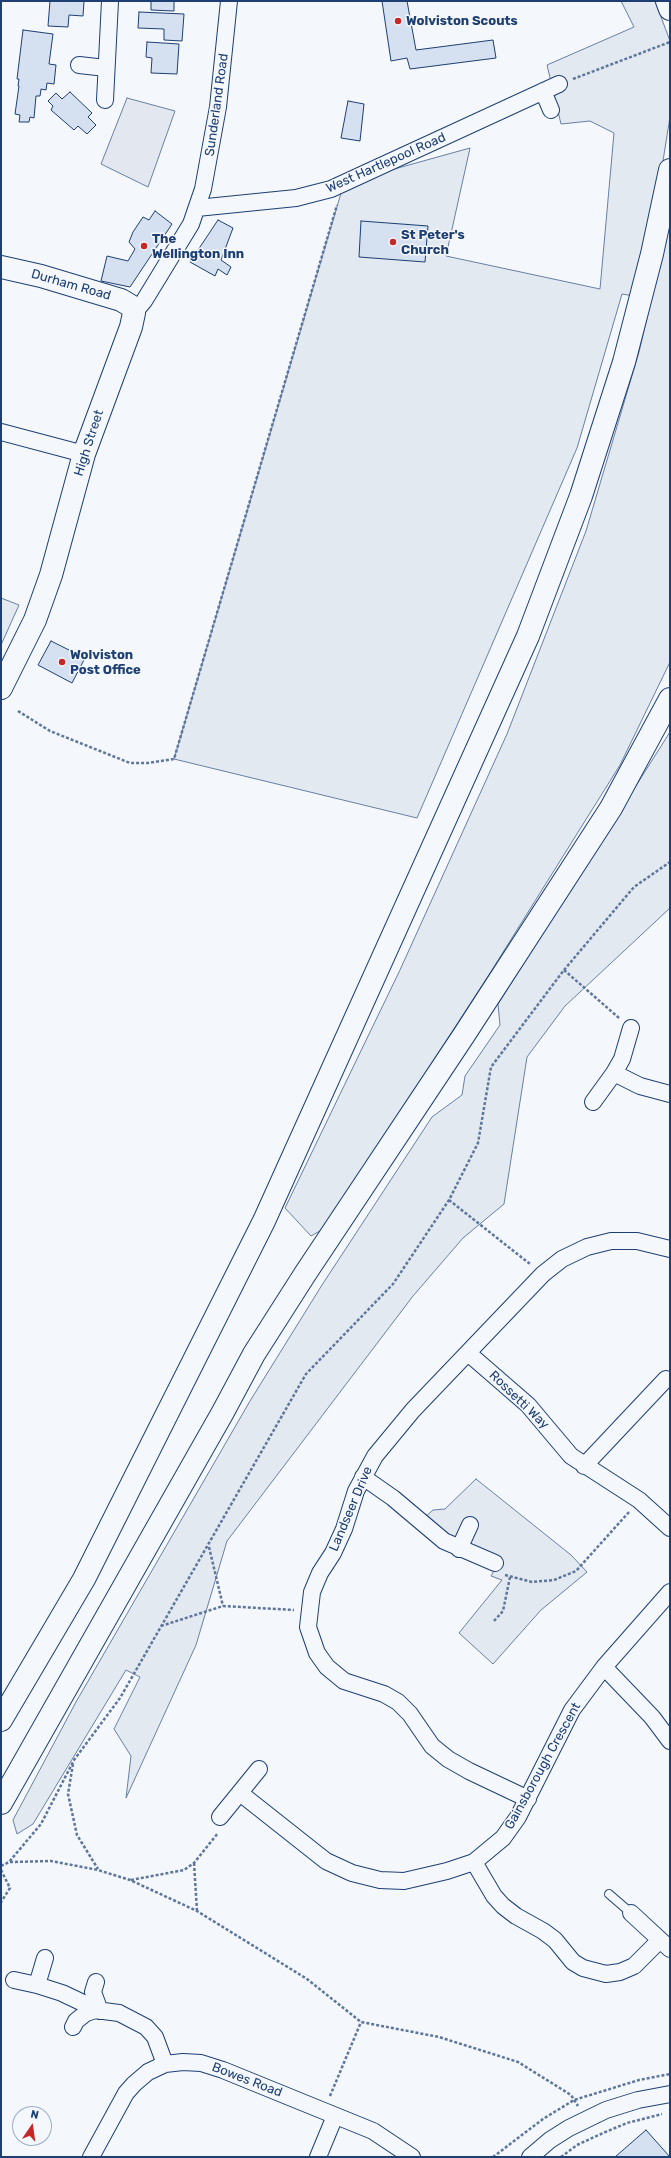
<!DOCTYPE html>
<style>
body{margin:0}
#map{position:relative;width:671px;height:2158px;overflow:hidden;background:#f4f7fb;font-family:Rubik,sans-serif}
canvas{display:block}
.frame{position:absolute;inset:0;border:2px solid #1d3f73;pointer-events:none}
.north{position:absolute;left:12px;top:2106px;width:40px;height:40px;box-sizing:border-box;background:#f4f7fb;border:1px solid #9eadc5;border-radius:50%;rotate:13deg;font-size:11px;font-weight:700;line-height:16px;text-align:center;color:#1d3f73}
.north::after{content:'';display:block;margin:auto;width:14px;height:18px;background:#c62828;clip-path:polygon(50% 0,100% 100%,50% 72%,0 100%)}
</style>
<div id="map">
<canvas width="671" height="2158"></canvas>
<div class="frame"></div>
<div class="north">N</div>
</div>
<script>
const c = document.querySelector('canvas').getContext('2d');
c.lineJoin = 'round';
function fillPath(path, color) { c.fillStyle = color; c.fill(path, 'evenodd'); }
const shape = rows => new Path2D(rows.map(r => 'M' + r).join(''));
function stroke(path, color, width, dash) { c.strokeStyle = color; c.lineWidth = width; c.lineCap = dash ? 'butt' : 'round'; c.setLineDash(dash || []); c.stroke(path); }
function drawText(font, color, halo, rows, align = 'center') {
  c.font = font + ' Rubik,sans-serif'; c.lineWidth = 3; c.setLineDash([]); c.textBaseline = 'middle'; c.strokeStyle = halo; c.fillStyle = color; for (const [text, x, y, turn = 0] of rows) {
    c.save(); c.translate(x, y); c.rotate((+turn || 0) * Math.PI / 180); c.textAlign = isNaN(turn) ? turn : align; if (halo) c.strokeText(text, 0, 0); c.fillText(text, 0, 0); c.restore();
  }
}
const green = shape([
 [621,1,655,1,670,41,670,117,658,192,634,296,622,294,577,448,417,818,174,759,344,183,470,148,446,256,600,289,614,133,590,121,561,124,547,65,634,27,621,1],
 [670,219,670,662,620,765,490,973,325,1228,311,1236,285,1208,400,970,507,734,586,531,639,352,670,219],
 [1,598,19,605,1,645,1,598],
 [670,732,670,908,565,1006,527,1057,504,1204,463,1238,413,1296,227,1541,196,1645,126,1798,131,1756,114,1729,140,1677,126,1670,33,1824,17,1834,13,1820,76,1702,250,1401,322,1285,432,1117,462,1095,465,1076,500,1025,498,1004,670,732],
 [476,1479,571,1555,587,1572,541,1610,493,1664,459,1633,502,1580,491,1576,499,1562,456,1545,423,1519,433,1510,445,1509,476,1479]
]);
const parking = shape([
 [127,98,175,111,148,187,101,164,127,98]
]);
const building = shape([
 [50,1,84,1,83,16,69,15,68,27,48,26,50,1],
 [151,1,174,1,174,11,151,10,151,1],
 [382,1,407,1,416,50,493,40,496,58,410,69,407,58,391,61,382,1],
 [139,12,184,14,182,41,164,40,164,29,138,28,139,12],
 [23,30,53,34,49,64,56,65,54,84,47,83,46,90,41,89,40,96,36,96,34,118,30,117,29,122,19,122,20,115,15,114,19,86,18,86,19,79,17,79,23,30],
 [147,42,179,44,177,74,151,73,152,58,146,57,147,42],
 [70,92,92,113,88,117,96,125,87,134,78,126,74,130,51,110,53,106,48,101,56,93,62,99,70,92],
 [348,101,364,104,360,141,341,138,348,101],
 [155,211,172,224,130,287,101,281,107,256,128,261,135,249,129,242,133,232,143,217,149,220,155,211],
 [218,220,233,228,221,260,231,267,227,275,218,269,215,276,190,262,218,220],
 [361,221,428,226,425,262,359,257,361,221],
 [51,641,85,658,72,683,38,665,51,641],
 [646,2130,670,2157,615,2157,646,2130]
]);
const path = shape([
 [573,79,670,42],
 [18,711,50,731,130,763,148,763,174,759,337,205],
 [564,970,619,1018],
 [449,1200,530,1264],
 [209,1547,223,1606],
 [505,1575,532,1582,554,1580,576,1571,629,1512],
 [494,1621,503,1611,510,1577],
 [161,1626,223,1606,294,1610],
 [73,1764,68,1794,77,1835,98,1869],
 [10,1862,51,1861,98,1870,130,1880,197,1911,307,1979,361,2022,439,2037,518,2062,571,2095,578,2106],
 [194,1863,197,1911],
 [1,1866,9,1862,41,1824,74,1760,120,1698,306,1374,393,1284,449,1200,478,1143,491,1067,564,970,634,887,670,862],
 [1,1870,10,1888,1,1902],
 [131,1880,184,1870,194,1863,218,1833],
 [330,2096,361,2022],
 [493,2157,543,2119,574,2100,639,2080,670,2074],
 [561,2157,577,2145,603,2133,627,2123,662,2114]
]);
const lane = shape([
 [609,1894,631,1913]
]);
const street = shape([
 [79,65,106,68],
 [543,91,551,110],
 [105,100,110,1],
 [197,208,296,198,331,189,559,84],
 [134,313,144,301,191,224,203,189,218,107,229,1],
 [1,432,84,454],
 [614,1073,640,1086,670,1094],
 [593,1102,614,1073,622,1059,631,1028],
 [468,1353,528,1405,571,1456,639,1500,670,1528],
 [584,1466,666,1379],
 [363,1477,393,1498,444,1541,495,1563],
 [459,1549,470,1525],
 [604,1667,652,1717,670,1741],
 [240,1793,326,1861,352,1873,380,1880,404,1881,447,1871,474,1862,503,1838,518,1817,572,1710,604,1667,670,1592],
 [528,1799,469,1771,448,1759,432,1746,410,1714,398,1702,384,1694,344,1681,327,1667,317,1653,308,1627,312,1592,320,1573,333,1553,344,1529,356,1491,375,1456,413,1410,543,1274,562,1259,587,1247,611,1241,637,1241,670,1249],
 [220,1817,259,1769],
 [474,1862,494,1896,503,1906,516,1916,543,1931,555,1940,573,1962,583,1968,606,1974,620,1972,634,1966,660,1940],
 [631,1913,670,1949],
 [14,1980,37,1985,62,1993,100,2011],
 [96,1982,93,1992,100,2011],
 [37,1985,45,1958],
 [73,2027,76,2021,86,2013,96,2010,119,2013,146,2027,155,2037,165,2064],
 [91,2157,126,2093,134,2084,148,2072,165,2064,183,2062,201,2063,223,2070,373,2131,412,2157],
 [318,2157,335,2116],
 [530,2157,550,2140,569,2128,606,2110,638,2100,670,2094]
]);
const secondary = shape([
 [667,1,670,9],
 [1,267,41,276,121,300,131,306,134,313,131,327,84,454,51,575,35,620,1,688],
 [1,1720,84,1579,264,1221,528,636,581,496,624,362,652,254,670,170],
 [1,1803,223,1412,254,1354,305,1274,464,1035,611,808,670,699]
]);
const markers = [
 [398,21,4,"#c62828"],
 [393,242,4,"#c62828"],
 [144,246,4,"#c62828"],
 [62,662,4,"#c62828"]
];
const poiNames = [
 ["Wolviston Scouts",406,21],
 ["St Peter's",401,235],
 ["Church",401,250],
 ["The",152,239],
 ["Wellington Inn",152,254],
 ["Wolviston",70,655],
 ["Post Office",70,670]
];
const streetNames = [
 ["Sunderland Road",217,105,-82],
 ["West Hartlepool Road",386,163,-24],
 ["Durham Road",71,285,16],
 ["High Street",89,443,-72],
 ["Rossetti Way",519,1400,44],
 ["Landseer Drive",351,1509,-67],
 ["Gainsborough Crescent",543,1766,-61],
 ["Bowes Road",247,2080,21]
];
fillPath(green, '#e3e9f0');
stroke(green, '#687fa3', 1);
fillPath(parking, '#e3e8f0');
stroke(parking, '#687fa3', 1);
fillPath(building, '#d5e0f0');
stroke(building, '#1d3f73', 1);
stroke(lane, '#1d3f73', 10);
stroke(street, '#1d3f73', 18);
stroke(secondary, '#1d3f73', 24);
stroke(path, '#5e769c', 2.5, [3, 2]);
stroke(lane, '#f4f7fb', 8);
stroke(street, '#f4f7fb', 16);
stroke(secondary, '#f4f7fb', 22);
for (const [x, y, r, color] of markers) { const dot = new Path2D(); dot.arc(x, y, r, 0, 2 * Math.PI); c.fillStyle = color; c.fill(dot); stroke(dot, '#f4f7fb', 1.5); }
drawText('bold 13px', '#1d3f73', '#f4f7fb', poiNames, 'left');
drawText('13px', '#1d3f73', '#f4f7fb', streetNames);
</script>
